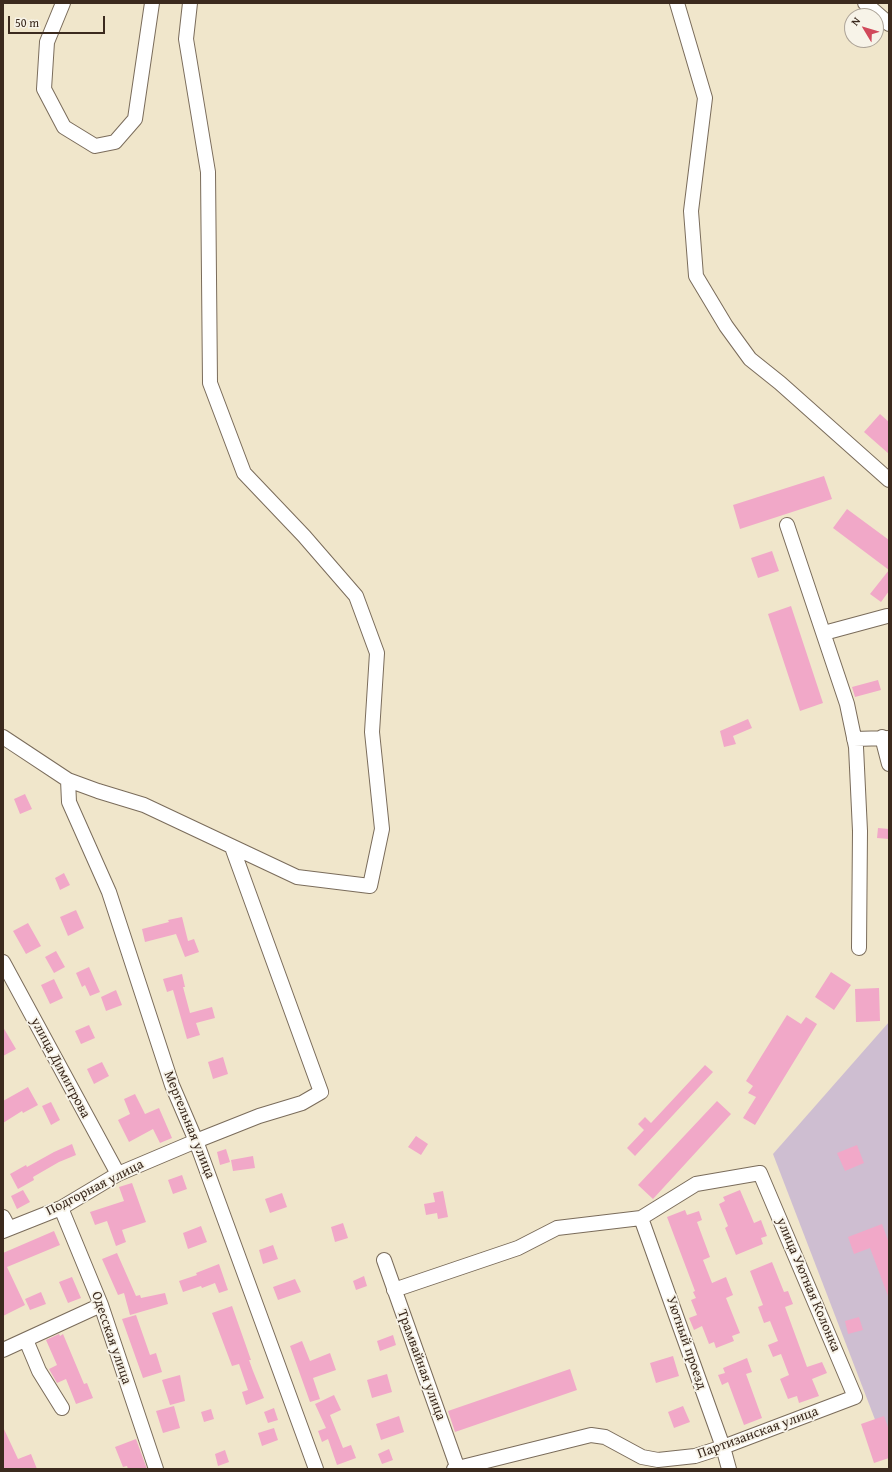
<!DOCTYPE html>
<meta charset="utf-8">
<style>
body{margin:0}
#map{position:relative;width:892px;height:1472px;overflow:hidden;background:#f0e6cb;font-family:"Gentium Book Plus",serif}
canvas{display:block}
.frame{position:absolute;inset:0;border:4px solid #3b2a1e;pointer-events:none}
.north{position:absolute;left:844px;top:8px;width:40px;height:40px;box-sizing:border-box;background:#f7f3e8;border:1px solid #aca397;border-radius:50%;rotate:308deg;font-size:11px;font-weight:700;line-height:16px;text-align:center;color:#3b2a1e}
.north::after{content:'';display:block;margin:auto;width:14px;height:18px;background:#d1495b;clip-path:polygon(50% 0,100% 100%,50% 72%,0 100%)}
.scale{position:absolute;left:8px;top:16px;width:97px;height:18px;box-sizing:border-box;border:2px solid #3b2a1e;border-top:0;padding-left:5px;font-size:12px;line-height:14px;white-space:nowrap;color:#3b2a1e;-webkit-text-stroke:3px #f7f3e8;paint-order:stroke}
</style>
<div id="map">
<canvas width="892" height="1472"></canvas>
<div class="frame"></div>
<div class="north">N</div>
<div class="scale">50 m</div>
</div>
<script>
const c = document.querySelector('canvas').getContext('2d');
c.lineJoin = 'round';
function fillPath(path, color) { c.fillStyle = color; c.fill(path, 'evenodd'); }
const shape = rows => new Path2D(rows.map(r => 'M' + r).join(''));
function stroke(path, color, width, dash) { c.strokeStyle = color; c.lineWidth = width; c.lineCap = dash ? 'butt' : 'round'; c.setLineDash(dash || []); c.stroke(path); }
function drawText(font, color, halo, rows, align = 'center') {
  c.font = font + ' "Gentium Book Plus",serif'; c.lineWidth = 3.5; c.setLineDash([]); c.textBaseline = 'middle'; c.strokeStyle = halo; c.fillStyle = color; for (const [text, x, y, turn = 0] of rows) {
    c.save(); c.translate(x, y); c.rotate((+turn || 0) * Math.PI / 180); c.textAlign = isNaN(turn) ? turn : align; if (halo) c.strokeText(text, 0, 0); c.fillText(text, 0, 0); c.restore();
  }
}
const industrial = shape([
 [889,1022,889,1456,773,1154]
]);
const building = shape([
 [880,414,889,422,889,454,864,432],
 [824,476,832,499,740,529,733,505],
 [847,509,889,540,889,570,833,528],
 [772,551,779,571,758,578,751,558],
 [889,570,889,591,881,602,870,594],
 [791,606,823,703,800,711,768,614],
 [878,680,881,690,855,697,852,687],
 [748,719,752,728,733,736,736,744,724,747,720,731],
 [25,794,32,809,20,814,14,799],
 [878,828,889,829,889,839,877,838],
 [64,873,70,885,60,890,55,878],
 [76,910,84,928,68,936,60,917],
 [182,917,188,941,194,939,199,952,185,957,176,934,145,942,142,929,169,922,168,920],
 [28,923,41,946,26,954,13,931],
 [56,951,65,967,54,973,45,957],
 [89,967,100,992,90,996,85,985,82,987,76,973],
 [831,972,851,985,834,1010,815,997],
 [182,974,185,987,183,987,190,1013,212,1007,215,1018,196,1023,200,1035,187,1039,173,990,167,992,163,979],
 [54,979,63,998,50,1004,41,985],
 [879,988,880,1021,856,1022,855,989],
 [116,990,122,1005,106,1011,101,997],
 [787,1015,801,1024,806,1017,817,1024,755,1125,743,1118,756,1097,748,1093,753,1086,746,1081],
 [89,1025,95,1038,81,1044,75,1031],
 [3,1027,16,1049,3,1056],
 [223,1057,228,1074,213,1079,208,1062],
 [102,1062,109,1076,94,1084,87,1069],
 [705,1065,713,1072,635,1156,627,1148,644,1130,638,1124,645,1117,651,1123],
 [28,1087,38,1105,23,1113,22,1111,3,1123,3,1101],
 [135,1094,145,1114,159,1108,172,1138,160,1143,153,1129,129,1142,118,1120,130,1114,124,1099],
 [717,1101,731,1114,653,1199,638,1185],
 [51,1102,60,1120,51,1125,42,1106],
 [416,1136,428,1144,421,1155,408,1147],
 [72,1144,76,1155,59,1162,33,1177,34,1180,18,1189,10,1174,26,1165,27,1167,54,1152],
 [857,1145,864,1163,845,1171,837,1153],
 [226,1149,230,1162,220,1165,217,1152],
 [253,1156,255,1168,233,1171,231,1160],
 [182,1175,187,1189,173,1194,168,1180],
 [132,1183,146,1222,122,1230,126,1242,116,1246,107,1221,95,1225,90,1212,124,1201,119,1187],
 [23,1190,30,1202,17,1209,11,1196],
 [740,1190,754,1223,761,1220,767,1236,761,1238,763,1244,736,1255,725,1228,728,1226,719,1204,725,1201,723,1197],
 [443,1191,448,1217,438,1219,437,1213,426,1215,424,1204,435,1202,433,1193],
 [282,1193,287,1207,270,1213,265,1199],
 [685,1210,687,1215,699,1211,702,1220,697,1222,710,1257,703,1260,712,1283,726,1277,733,1295,726,1298,740,1333,732,1336,734,1341,716,1348,714,1342,709,1344,702,1326,694,1330,689,1318,697,1315,691,1300,696,1298,693,1292,695,1291,667,1217],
 [343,1223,348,1238,335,1242,331,1227],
 [882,1224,889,1243,888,1296,870,1248,854,1254,848,1237],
 [201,1226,207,1242,188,1249,183,1233],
 [54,1231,60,1245,7,1267,25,1305,3,1316,3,1253],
 [273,1245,278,1259,263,1264,259,1250],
 [117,1253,136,1296,140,1295,141,1298,165,1293,168,1304,130,1315,124,1293,118,1295,102,1259],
 [772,1262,784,1292,788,1291,793,1304,785,1307,807,1367,822,1362,827,1373,812,1379,819,1396,799,1403,797,1396,788,1399,780,1379,789,1375,781,1354,773,1357,768,1345,778,1341,770,1321,764,1323,758,1307,763,1305,750,1271],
 [219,1264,228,1290,219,1293,215,1283,202,1288,201,1286,183,1292,179,1281,197,1275,196,1273],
 [364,1276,367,1286,356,1290,353,1281],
 [72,1277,81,1298,68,1303,59,1282],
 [295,1279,301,1292,278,1300,273,1287],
 [41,1292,46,1304,30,1310,25,1299],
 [232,1306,251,1360,249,1360,253,1371,264,1398,246,1405,242,1392,248,1390,239,1364,232,1366,212,1313],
 [136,1315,150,1355,156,1353,162,1372,143,1378,122,1319],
 [859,1317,863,1330,848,1334,845,1321],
 [59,1334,60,1336,63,1334,84,1384,87,1383,93,1398,76,1404,66,1379,57,1383,49,1369,57,1365,46,1340],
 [393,1335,396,1345,380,1351,377,1341],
 [302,1341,310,1361,330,1353,336,1370,313,1378,320,1399,310,1402,290,1346],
 [673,1356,679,1376,656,1383,650,1363],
 [747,1358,752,1372,746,1374,762,1418,744,1425,728,1382,722,1385,718,1375,725,1373,723,1368],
 [570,1369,577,1390,455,1432,448,1411],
 [387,1374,392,1392,372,1398,367,1380],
 [180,1375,185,1401,170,1405,162,1380],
 [334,1395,341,1410,330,1415,343,1448,351,1445,356,1458,337,1465,328,1439,322,1442,318,1431,326,1428,315,1404],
 [174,1406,180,1428,163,1433,156,1411],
 [683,1406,690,1422,674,1428,668,1412],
 [274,1408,278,1420,268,1423,264,1412],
 [211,1409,214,1419,204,1422,201,1412],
 [399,1416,404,1432,381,1440,376,1424],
 [884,1416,889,1430,889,1458,874,1463,861,1424],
 [3,1427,18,1459,31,1454,37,1469,3,1469],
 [274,1428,278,1440,262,1446,258,1433],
 [136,1439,147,1469,128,1469,127,1466,123,1467,115,1447],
 [389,1449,393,1460,382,1464,378,1454],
 [225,1450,229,1462,218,1466,215,1454]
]);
const minor = shape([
 [63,3,47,42,44,89,64,127,95,146,115,142,135,119,152,3],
 [677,3,705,98,691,211,696,276,726,326,750,359,780,383,889,480],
 [865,3,889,24],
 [787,525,847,704,856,747,860,831,859,948],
 [824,633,887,616,889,616],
 [3,737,68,780,98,791,144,805,297,877,370,886,382,829,372,732,377,653,356,596,304,536,244,473,210,383,208,172,186,39,190,3],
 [882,737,889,764],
 [854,739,889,738],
 [68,780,69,802,109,892,172,1085,196,1141,316,1469],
 [3,962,118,1174],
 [61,1208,101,1305,156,1469],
 [3,1217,9,1228],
 [641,1218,723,1447,729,1469],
 [3,1231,61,1208,118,1174,196,1141,259,1116,302,1103,321,1092,232,847],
 [384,1260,458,1469],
 [394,1290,518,1248,557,1228,641,1218,696,1184,760,1173,855,1397,723,1447,695,1456,658,1460,642,1457,605,1437,591,1435,454,1469],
 [26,1340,39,1371,62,1408],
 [3,1350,101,1305]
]);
const streetNames = [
 ["улица Димитрова",60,1068,62],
 ["Мергельная улица",189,1125,68],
 ["Подгорная улица",95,1188,-27],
 ["улица Уютная Колонка",808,1285,67],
 ["Одесская улица",111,1338,71],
 ["Уютный проезд",686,1343,71],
 ["Трамвайная улица",421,1365,70],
 ["Партизанская улица",758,1433,-20]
];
fillPath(industrial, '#cebed1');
fillPath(building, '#f1a8c8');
stroke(minor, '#7a6c5b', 16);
stroke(minor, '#fff', 14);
drawText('14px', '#3b2a1e', '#f7f3e8', streetNames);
</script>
